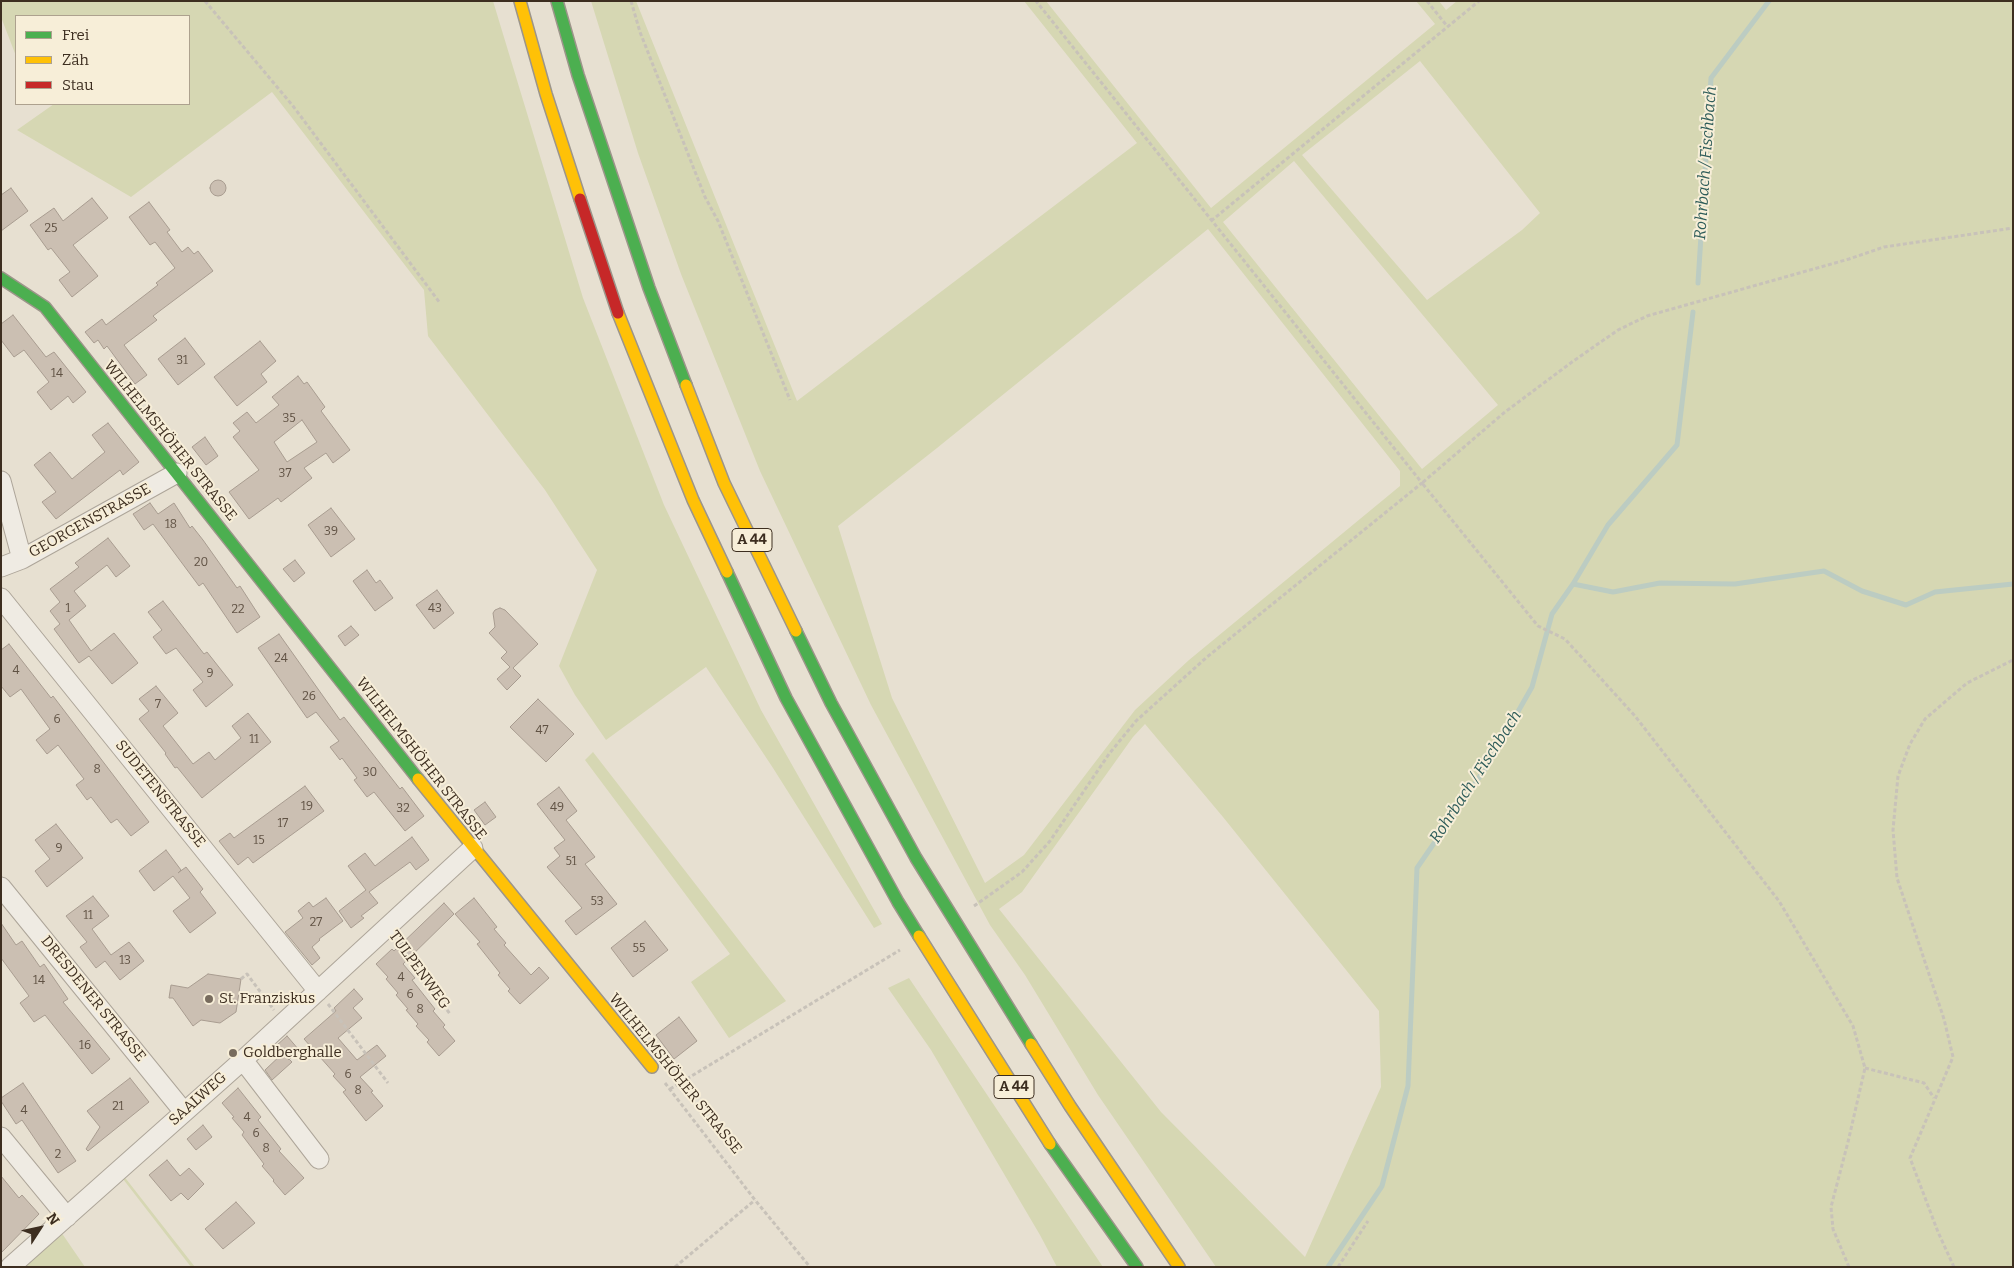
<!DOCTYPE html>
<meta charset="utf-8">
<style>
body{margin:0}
#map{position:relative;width:2014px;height:1268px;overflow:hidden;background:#e7e0d1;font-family:Bitter,serif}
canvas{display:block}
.frame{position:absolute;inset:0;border:2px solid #3d2e20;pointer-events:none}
.legend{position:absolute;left:15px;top:15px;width:175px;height:90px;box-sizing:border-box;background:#f7eed8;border:1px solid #ada18e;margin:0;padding:6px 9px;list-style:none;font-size:15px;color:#3d2e20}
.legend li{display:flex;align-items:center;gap:10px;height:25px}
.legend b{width:25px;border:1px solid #ada18e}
.north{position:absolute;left:15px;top:1203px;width:50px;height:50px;-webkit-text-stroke:4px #f7eed8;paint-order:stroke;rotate:55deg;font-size:14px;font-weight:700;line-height:20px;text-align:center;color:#3d2e20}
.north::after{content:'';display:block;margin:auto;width:18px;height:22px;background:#3d2e20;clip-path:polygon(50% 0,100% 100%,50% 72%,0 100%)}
</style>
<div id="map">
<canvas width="2014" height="1268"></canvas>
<div class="frame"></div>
<ul class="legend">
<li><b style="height:6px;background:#4caf50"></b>Frei</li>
<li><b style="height:6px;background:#ffc107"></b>Zäh</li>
<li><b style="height:6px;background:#c62828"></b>Stau</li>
</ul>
<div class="north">N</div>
</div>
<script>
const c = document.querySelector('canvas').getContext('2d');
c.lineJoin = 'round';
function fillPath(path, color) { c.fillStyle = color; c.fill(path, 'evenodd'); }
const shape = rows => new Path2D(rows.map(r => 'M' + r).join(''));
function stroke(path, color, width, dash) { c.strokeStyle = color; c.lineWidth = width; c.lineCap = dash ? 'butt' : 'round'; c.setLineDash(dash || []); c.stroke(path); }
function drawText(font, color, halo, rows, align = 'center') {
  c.font = font + ' Bitter,serif'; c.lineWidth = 4; c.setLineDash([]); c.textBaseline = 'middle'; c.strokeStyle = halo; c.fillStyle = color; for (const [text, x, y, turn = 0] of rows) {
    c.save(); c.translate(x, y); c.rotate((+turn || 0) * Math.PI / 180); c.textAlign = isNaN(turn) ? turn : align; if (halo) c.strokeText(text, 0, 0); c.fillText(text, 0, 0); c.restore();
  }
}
const green = shape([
 [1,1,493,1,583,298,664,505,761,710,882,924,874,928,773,768,706,667,606,740,575,695,559,666,597,570,545,490,428,336,424,290,272,92,131,197,17,130,54,104,189,104,189,16,16,16,16,56,1,17],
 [591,1,636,1,797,401,1137,143,1024,1,1046,1,1211,208,1435,24,1416,1,1439,1,1446,10,1457,1,2013,1,2013,1267,1216,1267,1098,1095,1025,975,990,925,871,705,760,471,681,274,638,153],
 [1420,61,1540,213,1522,230,1427,300,1302,155],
 [1294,161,1498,405,1422,469,1223,222],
 [1208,229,1400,471,1400,486,1189,660,1135,710,1024,855,985,883,892,698,838,526,937,448],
 [1145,724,1223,817,1379,1011,1381,1087,1305,1257,1161,1112,999,909,1022,892,1133,737],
 [593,752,786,1001,729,1038,691,982,730,954,585,760],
 [909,978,1016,1138,1103,1267,1057,1267,1040,1235,931,1050,888,988],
 [123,1175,195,1267,191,1267,123,1179,61,1232,85,1267,18,1267]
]);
const stream = shape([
 [1698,283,1711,78,1769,1],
 [1573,584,1613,592,1660,583,1735,584,1824,571,1862,591,1906,605,1935,592,2013,584],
 [1328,1267,1382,1186,1408,1086,1417,868,1487,766,1532,687,1552,614,1573,584,1608,525,1677,445,1693,312]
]);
const building = shape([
 '210 188a8 8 0 1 1 16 0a8 8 0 1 1-16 0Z',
 [11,188,28,211,1,231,1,195,11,188],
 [92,198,108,218,73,245,98,276,72,297,59,280,70,272,51,248,48,250,30,225,54,208,63,221,92,198],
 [149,202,170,230,167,232,182,252,188,247,194,254,198,251,213,271,153,316,157,320,124,345,147,375,135,384,107,346,104,349,98,340,94,343,85,332,102,319,106,325,158,285,156,283,175,268,155,242,150,245,129,217,149,202],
 [13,315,46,357,54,352,86,392,73,403,68,396,51,410,37,392,49,382,24,350,14,357,1,340,1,324,13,315],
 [185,338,205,364,178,385,158,359,185,338],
 [260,341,276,361,261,374,267,382,237,406,214,377,260,341],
 [298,376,304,384,307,382,325,407,321,411,350,450,333,463,326,453,304,468,312,478,281,502,278,498,249,519,229,492,259,470,233,437,240,431,233,423,247,412,256,423,279,405,272,397,298,376],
 [302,420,317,442,287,462,274,442,302,420],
 [108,423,139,462,123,475,120,470,56,519,42,502,56,492,34,465,50,452,72,479,105,452,92,435,108,423],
 [205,437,218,456,206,465,192,447,205,437],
 [150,503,158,514,174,503,190,528,192,526,203,540,237,588,240,586,260,617,237,633,203,583,199,586,153,524,144,530,133,514,150,503],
 [331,508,355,539,331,557,308,525,331,508],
 [108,538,130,566,116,577,107,565,74,591,86,606,69,620,91,651,114,633,138,663,112,684,89,656,79,663,54,629,60,624,50,611,60,602,50,589,79,567,75,563,108,538],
 [295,560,305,573,294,582,283,569,295,560],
 [367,570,376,583,380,580,393,598,375,611,353,581,367,570],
 [437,590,454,613,434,629,416,605,437,590],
 [163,601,204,654,207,652,233,685,206,707,193,690,203,682,176,648,166,654,153,637,162,630,148,612,163,601],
 [500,608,505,610,538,644,513,668,521,676,507,690,497,679,510,667,501,658,507,652,489,633,495,627,493,613,495,610,500,608],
 [351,626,359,635,345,646,338,636,351,626],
 [279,634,340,720,344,717,400,789,402,787,424,816,405,831,374,792,367,797,354,780,357,778,342,758,340,760,330,747,339,741,316,712,307,718,258,648,279,634],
 [9,644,51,698,53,696,149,822,131,836,117,819,111,823,91,797,87,800,76,785,84,779,58,745,47,754,36,740,50,729,21,689,10,697,1,686,1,650,9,644],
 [156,686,178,713,163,726,193,764,209,752,215,760,241,738,232,726,248,713,271,742,202,798,177,767,175,768,165,754,166,753,139,719,149,711,139,699,156,686],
 [538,699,574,734,546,762,510,727,538,699],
 [305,786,324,811,253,863,248,857,238,865,219,841,230,833,234,838,305,786],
 [559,787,577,811,566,820,595,857,585,864,617,904,576,935,565,921,582,908,547,867,560,856,554,848,565,840,537,804,559,787],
 [485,802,496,817,485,825,474,810,485,802],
 [56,824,83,858,47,887,35,871,50,859,35,840,56,824],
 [412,837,429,860,416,870,410,862,369,892,378,903,361,916,364,918,351,928,339,911,366,890,348,866,365,853,375,866,412,837],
 [166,850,181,870,178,873,186,867,203,889,200,892,216,913,190,933,173,911,190,898,173,876,154,891,139,871,166,850],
 [93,896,109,916,92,929,111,955,129,942,144,961,120,980,105,961,96,968,80,947,87,942,66,916,93,896],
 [326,898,343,921,319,939,320,940,312,947,320,958,312,965,285,932,303,918,298,911,309,902,313,907,326,898],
 [474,898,497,927,494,929,506,943,504,945,531,975,539,967,549,978,520,1004,508,991,510,989,498,975,500,973,477,944,480,942,455,914,474,898],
 [444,903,454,914,403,964,415,978,412,980,435,1009,433,1011,445,1025,443,1027,455,1041,439,1056,427,1042,429,1040,416,1026,418,1024,406,1010,408,1009,396,995,398,993,386,979,388,977,376,964,392,949,394,951,444,903],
 [645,921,668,950,633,977,611,948,645,921],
 [1,923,16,945,22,941,40,967,44,964,68,999,63,1002,110,1059,92,1074,45,1015,34,1022,20,1003,29,996,1,958,1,923],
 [208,974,241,979,236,1012,220,1023,201,1020,193,1026,173,998,169,998,171,985,188,988,208,974],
 [354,989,363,999,353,1008,362,1018,338,1038,357,1060,377,1045,386,1056,360,1077,373,1091,371,1092,383,1106,366,1121,343,1092,346,1090,333,1076,335,1074,304,1039,336,1011,334,1008,354,989],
 [679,1017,697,1041,674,1059,656,1035,679,1017],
 [287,1036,299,1050,289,1060,276,1046,287,1036],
 [283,1053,292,1062,272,1080,265,1070,283,1053],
 [130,1078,149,1102,88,1151,86,1149,100,1127,87,1111,130,1078],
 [23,1083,76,1161,58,1173,22,1120,16,1124,1,1101,1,1098,23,1083],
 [238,1088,261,1117,258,1120,281,1149,279,1151,304,1178,285,1195,273,1181,274,1180,262,1166,264,1164,242,1135,244,1132,232,1118,234,1117,222,1103,238,1088],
 [203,1125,212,1137,196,1150,187,1139,203,1125],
 [167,1160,180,1176,189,1168,204,1184,188,1200,181,1193,171,1201,149,1175,167,1160],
 [1,1176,19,1198,22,1195,39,1214,1,1253,1,1176],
 [236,1202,255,1223,223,1249,205,1229,236,1202]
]);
const path = shape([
 [205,1,293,106,440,303],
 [631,1,640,32,705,197,718,221,790,400],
 [1427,1,1447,26],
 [1211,221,1479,1],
 [974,906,1022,872,1050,841,1109,754,1136,721,1207,657,1422,483,1036,1],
 [398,941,450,1014],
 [241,979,247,974,274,1010],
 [328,1004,388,1083],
 [1865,1068,1924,1083,1934,1098],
 [665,1083,755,1200,810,1267],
 [670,1089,900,950],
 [675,1267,755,1200],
 [1338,1267,1368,1221],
 [1849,1267,1833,1229,1831,1207,1848,1142,1865,1068,1853,1026,1779,901,1635,716,1565,639,1538,626,1422,483,1505,412,1572,362,1618,330,1647,316,1849,259,1884,247,2013,228],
 [1954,1267,1938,1232,1910,1158,1953,1057,1944,1019,1897,878,1893,830,1898,776,1910,744,1925,719,1967,683,2013,660]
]);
const street = shape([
 [1,481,22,559],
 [1,567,22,559,177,473],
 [1,598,318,991],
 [1,887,184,1112],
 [243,1060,319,1159],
 [1,1137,67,1217],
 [10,1267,243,1060,473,848]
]);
const fast = shape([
 [557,1,578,75,649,288,686,385],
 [1,278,45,307,418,779],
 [727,572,786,698,898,902,919,936],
 [796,631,831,703,916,858,1031,1044],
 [1050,1144,1137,1267]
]);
const slow = shape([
 [520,1,546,94,580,199],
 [618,313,693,500,727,572],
 [686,385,724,483,796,631],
 [418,779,652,1067],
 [919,936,1050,1144],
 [1031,1044,1070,1106,1179,1267]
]);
const jam = shape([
 [580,199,618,313]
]);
const markers = [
 [209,999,5,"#786c5e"],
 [233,1053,5,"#786c5e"]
];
const numberNames = [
 ["25",51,229],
 ["31",182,361],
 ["14",57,374],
 ["35",289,419],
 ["37",285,474],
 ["18",171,525],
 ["39",331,532],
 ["20",201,563],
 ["1",68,609],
 ["43",435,609],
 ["22",238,610],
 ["24",281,659],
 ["4",16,671],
 ["9",210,674],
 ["26",309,697],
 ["7",158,705],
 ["6",57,720],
 ["47",542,731],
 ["11",254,740],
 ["8",97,770],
 ["30",370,773],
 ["19",307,807],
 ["49",557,808],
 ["32",403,809],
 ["17",283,824],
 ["15",259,841],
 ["9",59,849],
 ["51",571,862],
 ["53",597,902],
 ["11",88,916],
 ["27",316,923],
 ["55",639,949],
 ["13",125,961],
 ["4",401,978],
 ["14",39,981],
 ["6",410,995],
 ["8",420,1010],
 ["16",85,1046],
 ["6",348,1075],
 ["8",358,1091],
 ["21",118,1107],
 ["4",24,1111],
 ["4",247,1118],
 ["6",256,1134],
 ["8",266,1149],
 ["2",58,1155]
];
const shields = [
 [752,540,40],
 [1014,1087,40]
];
const shieldNames = [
 ["A 44",752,540],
 ["A 44",1014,1087]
];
const streetNames = [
 ["WILHELMSHÖHER STRASSE",170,441,51],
 ["GEORGENSTRASSE",90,521,-29],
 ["WILHELMSHÖHER STRASSE",421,759,52],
 ["SUDETENSTRASSE",160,794,51],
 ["TULPENWEG",419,970,54],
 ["DRESDENER STRASSE",93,999,51],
 ["WILHELMSHÖHER STRASSE",675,1074,51],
 ["SAALWEG",198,1099,-42]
];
const poiNames = [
 ["St. Franziskus",219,999],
 ["Goldberghalle",243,1053]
];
const waterNames = [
 ["Rohrbach / Fischbach",1706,163,-86],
 ["Rohrbach / Fischbach",1476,777,-57]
];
fillPath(green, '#d6d7b3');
stroke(stream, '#bcccc2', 5);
fillPath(building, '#cbbfb2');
stroke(building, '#a89c90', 1);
stroke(street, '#ada599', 21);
stroke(fast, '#9c958a', 14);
stroke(slow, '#9c958a', 14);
stroke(jam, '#9c958a', 14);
stroke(path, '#c8c2b9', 3, [4, 2.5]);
stroke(street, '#efebe3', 19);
stroke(fast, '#4caf50', 11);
stroke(slow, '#ffc107', 11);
stroke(jam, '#c62828', 11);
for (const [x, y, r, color] of markers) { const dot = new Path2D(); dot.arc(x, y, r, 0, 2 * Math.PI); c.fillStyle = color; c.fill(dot); stroke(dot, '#f7eed8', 2); }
drawText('12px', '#605244', null, numberNames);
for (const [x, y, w] of shields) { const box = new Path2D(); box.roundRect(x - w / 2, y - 11.5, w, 23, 4); c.fillStyle = '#f7eed8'; c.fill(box); stroke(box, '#3d2e20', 1); }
drawText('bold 14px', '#3d2e20', null, shieldNames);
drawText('15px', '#3d2e20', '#f7eed8', streetNames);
drawText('15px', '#3d2e20', '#f7eed8', poiNames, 'left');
drawText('italic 16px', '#2f5d5a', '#f7eed8', waterNames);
</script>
